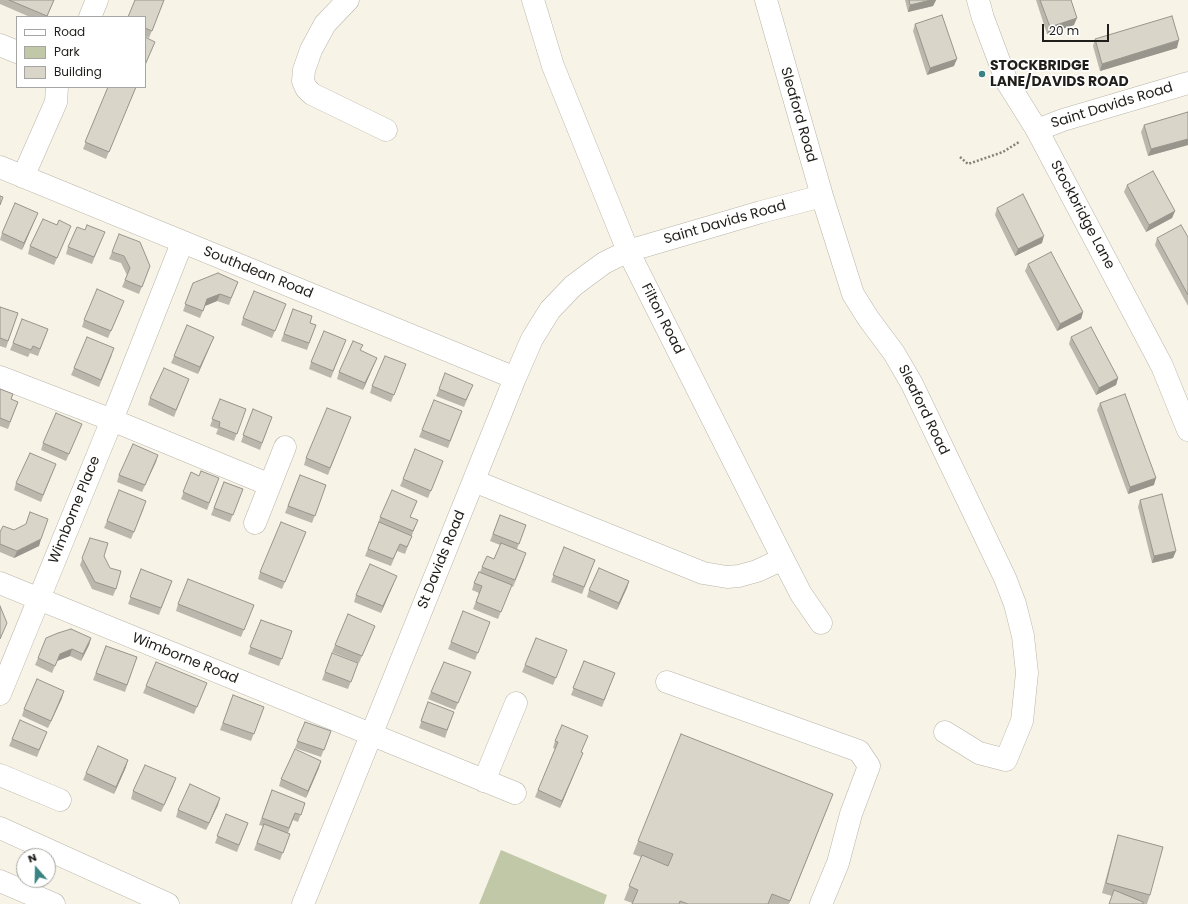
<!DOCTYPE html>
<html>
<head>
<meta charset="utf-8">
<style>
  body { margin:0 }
  #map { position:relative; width:1188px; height:904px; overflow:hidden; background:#f7f3e6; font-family:Poppins,sans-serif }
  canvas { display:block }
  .legend { position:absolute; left:16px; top:16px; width:130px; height:72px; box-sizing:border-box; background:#fff; border:1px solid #a6a5a3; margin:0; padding:5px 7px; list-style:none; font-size:12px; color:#201e1a }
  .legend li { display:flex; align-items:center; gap:8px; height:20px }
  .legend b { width:20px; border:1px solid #a6a5a3 }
  .north { position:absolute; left:16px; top:848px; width:40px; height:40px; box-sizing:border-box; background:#fff; border:1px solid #a6a5a3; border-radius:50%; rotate:340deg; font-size:11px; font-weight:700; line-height:16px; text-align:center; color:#201e1a }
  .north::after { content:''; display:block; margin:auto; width:14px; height:18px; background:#3a8383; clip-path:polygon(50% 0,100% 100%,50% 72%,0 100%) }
  .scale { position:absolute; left:1042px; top:24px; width:67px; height:18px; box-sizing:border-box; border:2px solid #201e1a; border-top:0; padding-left:5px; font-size:12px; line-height:14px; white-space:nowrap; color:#201e1a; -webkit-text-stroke:3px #fff; paint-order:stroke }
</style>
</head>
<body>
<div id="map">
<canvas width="1188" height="904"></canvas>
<ul class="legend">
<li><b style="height:5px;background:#fff"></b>Road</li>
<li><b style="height:11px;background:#c1c8a7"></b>Park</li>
<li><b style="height:11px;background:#d9d5c9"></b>Building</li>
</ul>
<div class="north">N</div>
<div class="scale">20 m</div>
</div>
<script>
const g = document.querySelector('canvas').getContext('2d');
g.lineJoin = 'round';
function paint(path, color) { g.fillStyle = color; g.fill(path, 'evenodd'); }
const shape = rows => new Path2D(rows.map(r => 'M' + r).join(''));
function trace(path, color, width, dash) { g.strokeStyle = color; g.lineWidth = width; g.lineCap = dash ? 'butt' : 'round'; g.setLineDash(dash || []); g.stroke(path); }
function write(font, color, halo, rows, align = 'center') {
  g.font = font + ' Poppins,sans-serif'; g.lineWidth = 3; g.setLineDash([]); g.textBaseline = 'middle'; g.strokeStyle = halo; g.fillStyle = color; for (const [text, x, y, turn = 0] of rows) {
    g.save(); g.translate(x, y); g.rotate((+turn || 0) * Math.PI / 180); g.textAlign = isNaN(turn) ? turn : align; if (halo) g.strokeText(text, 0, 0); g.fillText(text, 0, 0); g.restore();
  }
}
const green = shape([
  [501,850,607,895,604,904,479,904]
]);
const path = shape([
  [960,157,968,164,1003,152,1019,142]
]);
const minor = shape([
  [348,0,325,24,311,50,304,70,303,81,306,88,312,94,386,130],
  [533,0,553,66,628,251,783,559,801,594,821,623],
  [766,0,822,196,853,294,868,318,894,353,912,384,1005,578,1015,604,1023,636,1027,673,1022,721,1006,760,979,753,945,732],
  [90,17,97,0],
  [0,45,17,52],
  [1037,130,1063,120,1188,83],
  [0,167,515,378],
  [23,177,56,102,57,87],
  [0,377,112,420,182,243],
  [474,481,703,573,727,577,739,576,757,571,783,559],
  [255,523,285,447],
  [0,583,515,793],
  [667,682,859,751,869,766,851,814,838,863,821,904],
  [0,694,112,420,270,485],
  [0,775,60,800],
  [484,781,516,703],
  [0,828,168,904],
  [0,881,54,904],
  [303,904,515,378,532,339,550,310,573,286,589,274,604,263,628,251,761,212,822,196]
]);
const major = shape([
  [978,0,983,18,1007,82,1037,130,1162,366,1188,430]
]);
const wall = shape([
  [0,0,54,0,47,17,30,17,0,4],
  [164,0,149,38,145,36,145,17],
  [905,0,936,0,933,6,908,12],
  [1036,0,1071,0,1074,25,1047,34],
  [915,24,954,66,927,75,913,31],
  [1095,39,1177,48,1100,71,1093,46],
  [108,87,136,87,106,159,83,149],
  [1188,112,1188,145,1148,156,1141,132,1144,125],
  [1127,185,1175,211,1172,218,1146,232,1124,192],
  [997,208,1042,243,1015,256,995,215],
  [35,220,22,250,0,240,2,233],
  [57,225,68,233,54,265,28,254,30,246],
  [1188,237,1188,306,1155,245,1157,238],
  [102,239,92,264,66,254,68,247],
  [112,252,150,266,139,294,122,287,127,275,121,263,109,259],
  [1028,264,1083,312,1081,319,1057,331,1025,271],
  [238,282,229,305,217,301,205,306,200,318,183,311,193,283],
  [286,304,272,338,241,325,243,318],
  [0,307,18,313,6,348,0,346],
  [121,308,108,338,82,327,84,320],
  [293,309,310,323,316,325,307,350,281,341],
  [48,329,38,356,30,353,28,357,10,350,13,343],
  [214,337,198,374,171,363,174,356],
  [1071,337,1118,378,1116,385,1096,395,1069,344],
  [343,347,331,378,309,369,311,362],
  [361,351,377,358,363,390,337,379,339,372],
  [112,355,99,387,71,375,74,368],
  [406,364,391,402,370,393,372,386],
  [189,379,174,417,148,405,150,398],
  [0,389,13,394,11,399,18,402,8,429,0,426],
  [439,389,470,392,464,407,436,396],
  [220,399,246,409,234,441,216,434,218,429,210,426],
  [1100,403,1154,485,1128,494,1097,410],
  [253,409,272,417,260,450,241,442],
  [462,411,448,448,419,437,422,430],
  [351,417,328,475,304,465,306,458],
  [79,431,66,461,41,450,43,443],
  [158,455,142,492,117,482,119,475],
  [443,461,428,498,400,486,403,479],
  [56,464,41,502,14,490,16,483],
  [191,472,199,476,219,478,207,510,181,499],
  [300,475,326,485,312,523,285,513],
  [224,482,243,489,230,522,211,515],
  [1140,500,1176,551,1173,558,1152,563,1138,507],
  [417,501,410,517,415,527,405,554,397,551,391,566,365,556,378,524,380,517],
  [144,508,131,539,104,528,107,521],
  [500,515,526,525,517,549,524,560,513,587,511,586,498,619,473,609,479,593,472,590,474,583,480,572,482,567,494,559,500,545,490,541],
  [0,532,41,539,39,546,14,558,0,552],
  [306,532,282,589,258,579,260,572],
  [90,538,104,556,116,589,113,596,92,589,80,565],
  [564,547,595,560,582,594,551,582],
  [141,569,172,581,159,615,128,604],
  [629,581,617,610,587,597,589,590],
  [394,583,381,613,354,602,356,595],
  [178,604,254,605,241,637,176,611],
  [261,620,292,631,279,666,248,654],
  [490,622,475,660,448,649,451,642],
  [372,633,359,663,332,652,335,645],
  [91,638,89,645,81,661,70,656,57,661,52,673,35,665,38,658],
  [106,646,137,657,125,692,93,680],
  [567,650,553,685,522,672,525,665],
  [332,653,358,663,348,689,322,680],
  [584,661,615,673,602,707,571,695],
  [471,672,455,710,428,699,431,692],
  [146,686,204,690,194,714,143,693],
  [233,695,264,707,251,741,220,730],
  [62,698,48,728,22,716,24,709],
  [428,702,454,712,445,738,419,728],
  [305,722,331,731,321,757,295,748],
  [47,732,37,757,9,746,12,739],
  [555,741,585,743,581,752,583,753,580,760,560,808,535,797,555,749,553,748],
  [321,761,306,798,279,786,281,779],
  [126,767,114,794,83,780,86,773],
  [173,786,161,812,131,799,133,791],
  [272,790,305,803,298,822,293,820,288,833,290,834,280,860,254,850,263,826,259,825],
  [218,805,206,830,176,817,178,810],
  [828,807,789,904,632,904,632,903,624,900,641,857,633,854,638,841],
  [226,814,248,823,237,852,215,843],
  [1118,835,1150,895,1147,904,1109,904,1112,896,1102,893,1115,845]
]);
const shadedWall = shape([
  [931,0,936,0,933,6,908,12,910,5],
  [1077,18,1074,25,1047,34,1050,27],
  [1179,40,1177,48,1100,71,1102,64],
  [957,59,954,66,927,75,930,68],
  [1188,139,1188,145,1148,156,1151,149],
  [1175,211,1172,218,1146,232,1149,225],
  [38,213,35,220,22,250,24,243],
  [1044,236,1042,243,1015,256,1018,249],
  [220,294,217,301,205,306,207,299],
  [1083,312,1081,319,1057,331,1060,324],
  [214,337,211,344,198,374,200,367],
  [377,358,374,365,363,390,365,383],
  [1118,378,1116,385,1096,395,1099,388],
  [158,455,156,462,142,492,145,485],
  [1156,478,1154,485,1128,494,1130,487],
  [41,539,39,546,14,558,17,551],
  [1176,551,1173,558,1152,563,1154,556],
  [397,576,394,583,381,613,383,606],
  [629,581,627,588,617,610,619,603],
  [91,638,89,645,81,661,83,654],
  [72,649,70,656,57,661,52,673,60,654],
  [64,691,62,698,48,728,51,721],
  [583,753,580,760,560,808,562,801],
  [128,760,126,767,114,794,116,787],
  [321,761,319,768,306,798,308,791],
  [176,778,173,786,161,812,164,805],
  [833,794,828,807,789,904,790,901],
  [220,798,218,805,206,830,209,823]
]);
const building = shape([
  [9,0,54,0,47,16,9,0],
  [135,0,164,0,152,31,145,28,145,17,128,17,135,0],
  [909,0,931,0,910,5,909,0],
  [1040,0,1071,0,1077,18,1050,27,1040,0],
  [942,15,957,59,930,68,915,24,942,15],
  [1172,16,1179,40,1102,64,1095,39,1172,16],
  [145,37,155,42,145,65,145,37],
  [108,87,136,87,109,152,85,142,108,87],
  [1188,112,1188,139,1151,149,1144,125,1188,112],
  [1153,171,1175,211,1149,225,1127,185,1153,171],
  [1023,194,1044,236,1018,249,997,208,1023,194],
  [0,196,3,197,0,205,0,196],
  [15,203,38,213,24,243,2,233,15,203],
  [43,219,57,225,59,220,71,226,57,258,30,246,43,219],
  [87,225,105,232,94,257,68,247,77,227,85,230,87,225],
  [1181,225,1188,237,1188,295,1157,238,1181,225],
  [119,234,140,242,150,266,142,287,125,280,130,268,124,256,112,252,119,234],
  [1051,252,1083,312,1060,324,1028,264,1051,252],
  [218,273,238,282,231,298,220,294,207,299,203,311,185,304,193,283,218,273],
  [97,289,124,301,111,331,84,320,97,289],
  [254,291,286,304,275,331,243,318,254,291],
  [0,307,18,313,8,341,0,338,0,307],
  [293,309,312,316,310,323,316,325,309,343,284,334,293,309],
  [22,319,48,329,40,349,33,346,31,350,13,343,22,319],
  [187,325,214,337,200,367,174,356,187,325],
  [1091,327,1118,378,1099,388,1071,337,1091,327],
  [324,331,346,340,333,371,311,362,324,331],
  [87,337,114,348,101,380,74,368,87,337],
  [353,341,363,345,360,350,377,358,365,383,339,372,353,341],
  [385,356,406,364,394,395,372,386,385,356],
  [164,368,189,379,176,410,150,398,164,368],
  [445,373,473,385,466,400,439,389,445,373],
  [0,389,13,394,11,399,18,402,10,422,0,418,0,389],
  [1125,394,1156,478,1130,487,1100,403,1125,394],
  [220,399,246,409,237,434,219,427,220,422,212,419,220,399],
  [434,400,462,411,450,441,422,430,434,400],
  [327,408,351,417,330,468,306,458,327,408],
  [253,409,272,417,262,443,243,435,253,409],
  [56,413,82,424,69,454,43,443,56,413],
  [133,444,158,455,145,485,119,475,133,444],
  [415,449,443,461,431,491,403,479,415,449],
  [30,453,56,464,43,495,16,483,30,453],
  [201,471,219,478,209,503,183,492,191,472,199,476,201,471],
  [300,475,326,485,315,516,288,506,300,475],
  [224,482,243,489,233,515,214,508,224,482],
  [119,490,146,501,134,532,107,521,119,490],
  [392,490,417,501,410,517,418,520,413,531,380,517,392,490],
  [1162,494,1176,551,1154,556,1140,500,1162,494],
  [30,512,48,519,41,539,17,551,0,544,0,532,3,526,14,530,26,524,30,512],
  [500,515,526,525,519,544,493,534,500,515],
  [281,522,306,532,285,582,260,572,281,522],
  [379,522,412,536,407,547,400,544,393,559,368,549,379,522],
  [90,538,108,543,104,556,110,568,121,571,116,589,95,582,82,558,90,538],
  [501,543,526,553,515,580,482,567,487,556,494,559,501,543],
  [564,547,595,560,584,587,553,575,564,547],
  [370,564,397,576,383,606,356,595,370,564],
  [599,568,629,581,619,603,589,590,599,568],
  [141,569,172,581,161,608,130,597,141,569],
  [479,572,512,585,501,612,476,602,482,586,474,583,479,572],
  [188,579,254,605,244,630,178,604,188,579],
  [0,606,7,623,0,639,0,606],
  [463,611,490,622,478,653,451,642,463,611],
  [348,614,375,626,362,656,335,645,348,614],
  [261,620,292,631,282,659,250,647,261,620],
  [71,629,91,638,83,654,72,649,60,654,55,666,38,658,46,638,58,633,71,629],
  [536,638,567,650,556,678,525,665,536,638],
  [106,646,137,657,127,685,96,673,106,646],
  [332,653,358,663,351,682,325,672,332,653],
  [584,661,615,673,604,700,573,688,584,661],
  [156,662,207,683,197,707,146,686,156,662],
  [444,662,471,672,458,703,431,692,444,662],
  [37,679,64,691,51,721,24,709,37,679],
  [233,695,264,707,254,734,223,723,233,695],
  [428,702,454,712,447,730,421,721,428,702],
  [20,720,47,732,39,750,12,739,20,720],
  [305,722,331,731,324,750,297,741,305,722],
  [562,725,588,736,581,752,583,753,562,801,538,790,558,742,555,741,562,725],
  [681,734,833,794,790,901,772,894,768,904,688,904,680,901,679,904,632,904,638,890,629,886,642,855,668,866,673,854,638,841,681,734],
  [98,746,128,760,116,787,86,773,98,746],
  [295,749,321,761,308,791,281,779,295,749],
  [145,765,176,778,164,805,133,791,145,765],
  [190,784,220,798,209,823,178,810,190,784],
  [272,790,305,803,301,815,295,813,289,828,262,818,272,790],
  [226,814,248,823,239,845,217,836,226,814],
  [264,824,290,834,283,853,257,843,264,824],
  [1118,835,1163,847,1150,895,1106,883,1118,835],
  [1114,890,1143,902,1143,904,1109,904,1114,890]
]);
const markers = [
  [982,74,4,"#3a8383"]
];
const poiNames = [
  ["STOCKBRIDGE",990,66],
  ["LANE/DAVIDS ROAD",990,82]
];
const streetNames = [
  ["Saint Davids Road",1112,106,-17],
  ["Sleaford Road",798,115,74],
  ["Stockbridge Lane",1082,215,62],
  ["Saint Davids Road",725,223,-16],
  ["Southdean Road",258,273,22],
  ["Filton Road",662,319,63],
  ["Sleaford Road",923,410,64],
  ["Wimborne Place",75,510,-68],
  ["St Davids Road",442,560,-68],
  ["Wimborne Road",185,659,22]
];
paint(green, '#c1c8a7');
trace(minor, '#b9b5a9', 23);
trace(major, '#b9b5a9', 23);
trace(path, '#848179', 2.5, [2, 2]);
trace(minor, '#fff', 22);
trace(major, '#fff', 22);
paint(wall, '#bbb7ad');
paint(shadedWall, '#98958d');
paint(building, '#d9d5c9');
trace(building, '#98958d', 1);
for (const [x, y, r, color] of markers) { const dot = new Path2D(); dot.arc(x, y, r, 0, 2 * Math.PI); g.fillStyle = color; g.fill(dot); trace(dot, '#fff', 1.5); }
write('bold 14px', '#201e1a', '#fff', poiNames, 'left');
write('14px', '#201e1a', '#fff', streetNames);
</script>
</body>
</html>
